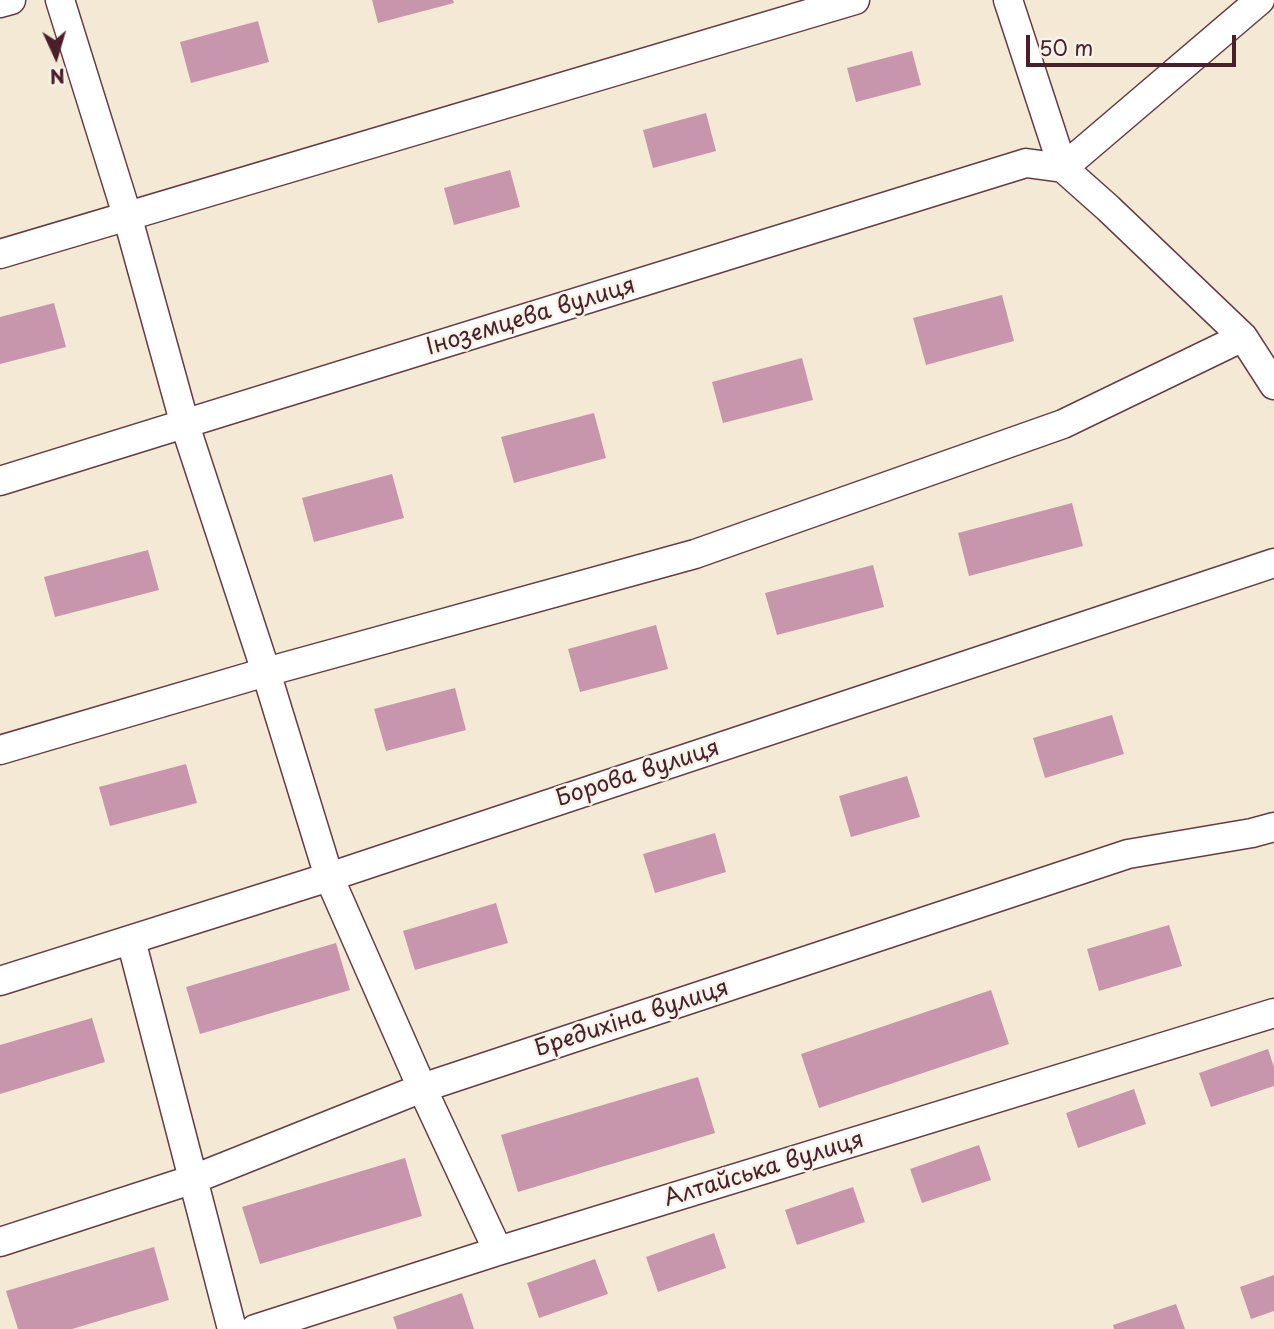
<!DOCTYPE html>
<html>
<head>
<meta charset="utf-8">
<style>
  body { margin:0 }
  #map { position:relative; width:1274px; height:1329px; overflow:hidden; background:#f4e9d4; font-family:"Playpen Sans",sans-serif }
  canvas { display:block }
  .north { position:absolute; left:21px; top:21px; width:70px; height:70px; -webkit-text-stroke:5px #f7f3e8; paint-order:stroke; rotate:176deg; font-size:19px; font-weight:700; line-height:28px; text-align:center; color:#4a1f2b }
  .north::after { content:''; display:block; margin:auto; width:24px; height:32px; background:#4a1f2b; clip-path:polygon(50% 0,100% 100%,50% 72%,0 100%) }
  .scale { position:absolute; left:1026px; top:35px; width:210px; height:32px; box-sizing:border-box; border:4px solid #4a1f2b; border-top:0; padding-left:9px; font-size:21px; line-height:24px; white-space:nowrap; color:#4a1f2b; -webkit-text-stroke:5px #f7f3e8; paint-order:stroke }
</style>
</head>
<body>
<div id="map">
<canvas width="1274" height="1329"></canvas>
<div class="north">N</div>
<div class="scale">50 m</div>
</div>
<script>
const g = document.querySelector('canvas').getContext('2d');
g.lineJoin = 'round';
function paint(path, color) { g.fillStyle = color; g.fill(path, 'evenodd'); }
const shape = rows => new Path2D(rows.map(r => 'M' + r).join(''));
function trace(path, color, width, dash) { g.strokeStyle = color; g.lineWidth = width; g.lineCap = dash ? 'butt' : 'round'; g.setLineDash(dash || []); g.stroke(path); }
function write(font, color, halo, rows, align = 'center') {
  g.font = font + ' "Playpen Sans",sans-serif'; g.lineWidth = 5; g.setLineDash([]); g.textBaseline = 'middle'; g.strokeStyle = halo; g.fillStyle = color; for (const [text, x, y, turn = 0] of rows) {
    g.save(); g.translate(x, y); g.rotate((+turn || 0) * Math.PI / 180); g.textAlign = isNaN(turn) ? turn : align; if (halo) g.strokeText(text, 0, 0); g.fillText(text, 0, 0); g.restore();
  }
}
const building = shape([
  [372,0,453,0,454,3,378,23],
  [258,21,269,62,191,83,180,42],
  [912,51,921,85,856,102,847,68],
  [706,113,716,151,653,168,643,130],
  [510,170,520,207,454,225,444,188],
  [1002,295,1014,341,926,365,913,318],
  [54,303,66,347,0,364,0,317],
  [802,358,813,400,723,423,712,382],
  [594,413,606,458,514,483,501,437],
  [392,474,404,518,314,542,302,498],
  [1072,503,1083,546,969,576,958,533],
  [148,550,159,590,55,617,44,577],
  [873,565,884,607,777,635,765,593],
  [656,625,668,669,580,692,568,649],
  [455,688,466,730,386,751,374,709],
  [1112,715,1124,754,1045,778,1033,738],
  [186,764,197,803,110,826,99,787],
  [907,776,920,817,851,837,839,796],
  [715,833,726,872,655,893,643,854],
  [496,903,508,943,415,970,403,931],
  [1169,925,1182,966,1099,991,1087,949],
  [336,943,350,990,200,1034,186,987],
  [991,990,1009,1044,819,1108,801,1054],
  [92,1018,105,1062,0,1094,0,1045],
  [1268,1049,1274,1067,1274,1086,1211,1107,1199,1073],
  [698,1077,715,1133,518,1192,501,1135],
  [1134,1089,1146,1124,1078,1148,1066,1113],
  [979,1145,991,1180,922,1203,910,1169],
  [405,1158,422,1216,260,1264,242,1207],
  [853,1187,865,1222,797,1245,785,1210],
  [714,1233,726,1268,658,1292,646,1257],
  [154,1247,169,1300,72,1329,18,1329,6,1291],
  [595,1259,608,1294,539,1318,527,1283],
  [1274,1275,1274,1311,1251,1319,1240,1287],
  [462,1293,474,1329,397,1329,393,1317],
  [1176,1304,1185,1329,1114,1329,1113,1325]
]);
const street = shape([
  [60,0,127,215,185,425,266,672,329,877,422,1088,498,1251],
  [1008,0,1063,168],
  [0,3,11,0],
  [1063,168,1108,208,1243,337,1274,385],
  [1063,168,1260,0],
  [0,254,855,0],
  [0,481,1026,163,1063,168],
  [0,750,266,672,695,554,1063,424,1243,337],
  [131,940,232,1329],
  [0,981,329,877,1274,563],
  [0,1242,194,1179,422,1088,1128,854,1252,833,1274,827],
  [255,1329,498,1251,1274,1013]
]);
const streetNames = [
  ["Іноземцева вулиця",531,317,-17],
  ["Борова вулиця",638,774,-18],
  ["Бредихіна вулиця",632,1019,-18],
  ["Алтайська вулиця",764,1170,-17]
];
paint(building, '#c796ac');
trace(street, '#643d44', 31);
trace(street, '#fff', 28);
write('23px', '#4a1f2b', '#f7f3e8', streetNames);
</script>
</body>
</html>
